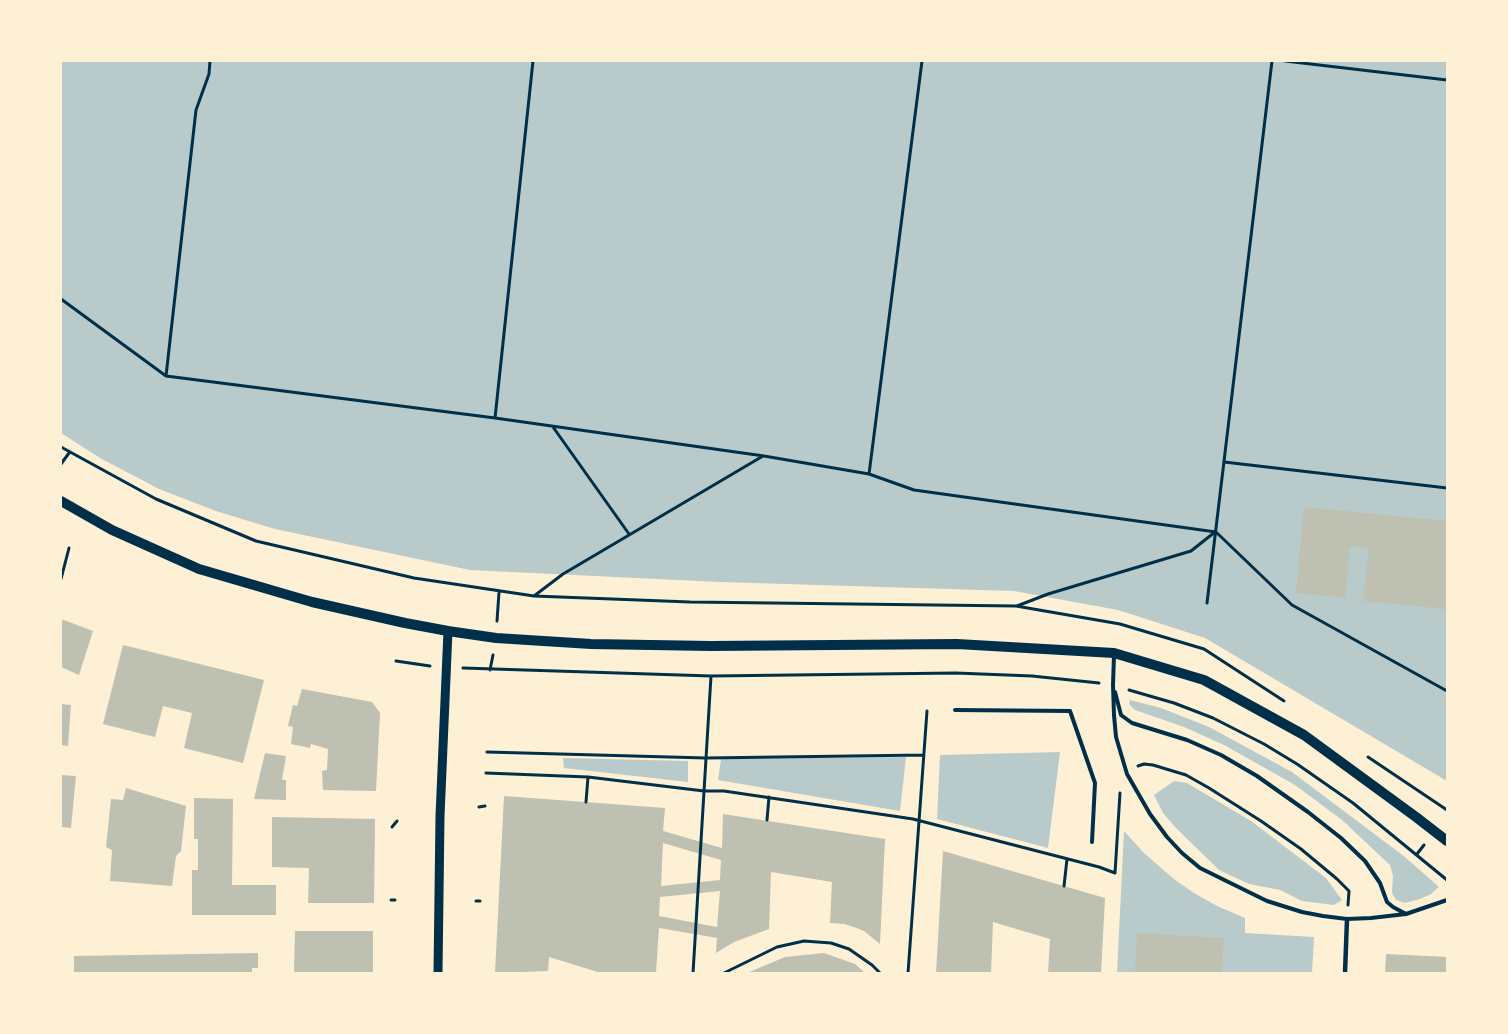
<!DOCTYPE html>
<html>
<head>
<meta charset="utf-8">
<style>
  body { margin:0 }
  #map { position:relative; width:1508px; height:1034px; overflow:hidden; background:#fdf0d5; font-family:Quicksand,sans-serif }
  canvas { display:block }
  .frame { position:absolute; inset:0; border:62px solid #fdf0d5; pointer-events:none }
</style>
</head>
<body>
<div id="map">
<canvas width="1508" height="1034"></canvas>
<div class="frame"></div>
</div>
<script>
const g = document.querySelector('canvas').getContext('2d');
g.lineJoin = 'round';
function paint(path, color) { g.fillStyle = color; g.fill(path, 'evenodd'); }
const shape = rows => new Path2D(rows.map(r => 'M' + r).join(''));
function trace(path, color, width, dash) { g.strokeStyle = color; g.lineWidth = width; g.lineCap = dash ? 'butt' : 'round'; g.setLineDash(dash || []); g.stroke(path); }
const green = shape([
  [61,61,1447,61,1447,781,1205,638,1118,610,1014,591,720,582,470,570,275,529,216,511,159,489,100,458,61,433],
  [1130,700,1161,708,1209,727,1292,772,1405,857,1439,887,1431,894,1420,899,1405,903,1396,900,1392,893,1393,876,1390,865,1342,820,1295,785,1224,745,1184,727,1135,710,1129,704],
  [1060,752,1048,848,937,819,940,755],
  [906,757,900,811,718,780,721,759],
  [563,758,688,761,688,782,564,768],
  [1174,781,1187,783,1251,821,1326,878,1342,900,1334,905,1302,901,1280,890,1249,884,1219,870,1176,828,1163,813,1154,795],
  [1124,831,1144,853,1175,880,1194,893,1217,906,1245,918,1245,933,1314,937,1312,973,1117,973]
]);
const building = shape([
  [1304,507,1447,521,1446,609,1363,601,1369,548,1350,546,1345,598,1296,593],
  [61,619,93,631,79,675,61,667],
  [123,645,264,680,243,763,184,748,192,713,163,706,155,737,103,724],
  [302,689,372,702,380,713,376,791,323,790,322,771,327,770,328,749,311,744,310,748,291,744,293,727,288,726,293,705,297,706],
  [61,704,71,705,68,746,61,745],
  [265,753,286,756,282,780,286,780,286,800,254,799],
  [61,775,76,776,71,828,61,827],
  [126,788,186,806,181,851,176,856,172,886,110,881,112,850,106,847,111,799,123,800],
  [504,796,665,808,663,831,722,848,723,814,885,839,880,944,864,931,854,927,844,924,830,923,832,882,771,872,769,929,734,942,716,953,717,938,659,928,656,973,601,973,549,957,548,971,495,973],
  [663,843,721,860,720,880,661,886],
  [720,891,717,927,659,916,660,897],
  [194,798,233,799,232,885,276,885,276,915,192,915,192,870,198,870,198,839,194,839],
  [272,817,375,819,374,903,308,903,309,868,272,867],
  [943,851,1105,898,1101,973,1048,973,1050,939,993,922,991,973,936,973],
  [295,931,373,931,373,973,294,972],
  [1137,933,1224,938,1222,973,1135,973],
  [258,953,258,968,252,968,252,973,74,973,74,956],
  [824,953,855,964,865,973,747,973,785,957],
  [1386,954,1447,957,1447,973,1385,973]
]);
const path = shape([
  [1285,61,1447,80],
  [61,299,166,376,495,418,764,456,869,474,914,490,1216,532,1292,605,1447,691],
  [166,376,196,110,209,74,210,61],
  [495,418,533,61],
  [553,427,629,534],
  [61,447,156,499,256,541,414,578,534,596,690,602,1016,606,1120,624,1204,649,1284,701],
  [1224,462,1447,488],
  [61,464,69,453],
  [869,474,922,61],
  [61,579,69,548],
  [534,596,563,574,763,456],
  [1207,603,1272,61],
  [1017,606,1048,594,1191,551,1215,532],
  [497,621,499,592],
  [396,661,430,666],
  [463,668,711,676,956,673,1032,676,1099,683],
  [490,670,493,655],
  [1129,690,1174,703,1213,718,1264,744,1297,764,1353,803,1447,880],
  [487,752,706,758,924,755],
  [1368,757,1447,810],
  [1138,766,1144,764,1153,765,1186,775,1209,788,1261,821,1301,849,1337,879,1349,891,1348,905],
  [486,773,588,777,704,791,724,791,913,819,1099,867,1115,873,1120,793],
  [586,802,588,777],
  [479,807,485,806],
  [767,820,769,797],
  [392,827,397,821],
  [1417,854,1424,845],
  [1064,886,1067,859],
  [391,900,395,900],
  [476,901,480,901],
  [693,973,711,676],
  [724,973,777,947,804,941,831,943,849,949,872,965,880,973],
  [908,973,927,711]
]);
const service = shape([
  [1114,655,1113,685,1114,715,1116,737,1127,774,1150,814,1167,837,1182,853,1200,868,1267,901,1302,912,1323,916,1347,919,1371,918,1406,914,1447,900],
  [1115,692,1121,715,1132,723,1187,740,1221,755,1257,776,1308,812,1341,838,1365,861,1380,883,1387,902,1393,907,1406,914],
  [955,710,1070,711,1095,783,1092,842]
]);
const pedestrian = shape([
  [1345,973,1347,919]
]);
const tertiary = shape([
  [438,973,440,816,448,631]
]);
const secondary = shape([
  [61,501,112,530,199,569,312,602,405,623,448,631,496,638,591,644,711,646,957,644,1114,653,1204,680,1304,735,1416,817,1447,841]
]);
paint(green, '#b9caca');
paint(building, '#bec0b2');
trace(path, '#003049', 3);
trace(service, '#003049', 4);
trace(pedestrian, '#003049', 4.5);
trace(tertiary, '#003049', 9);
trace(secondary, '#003049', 10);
</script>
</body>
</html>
